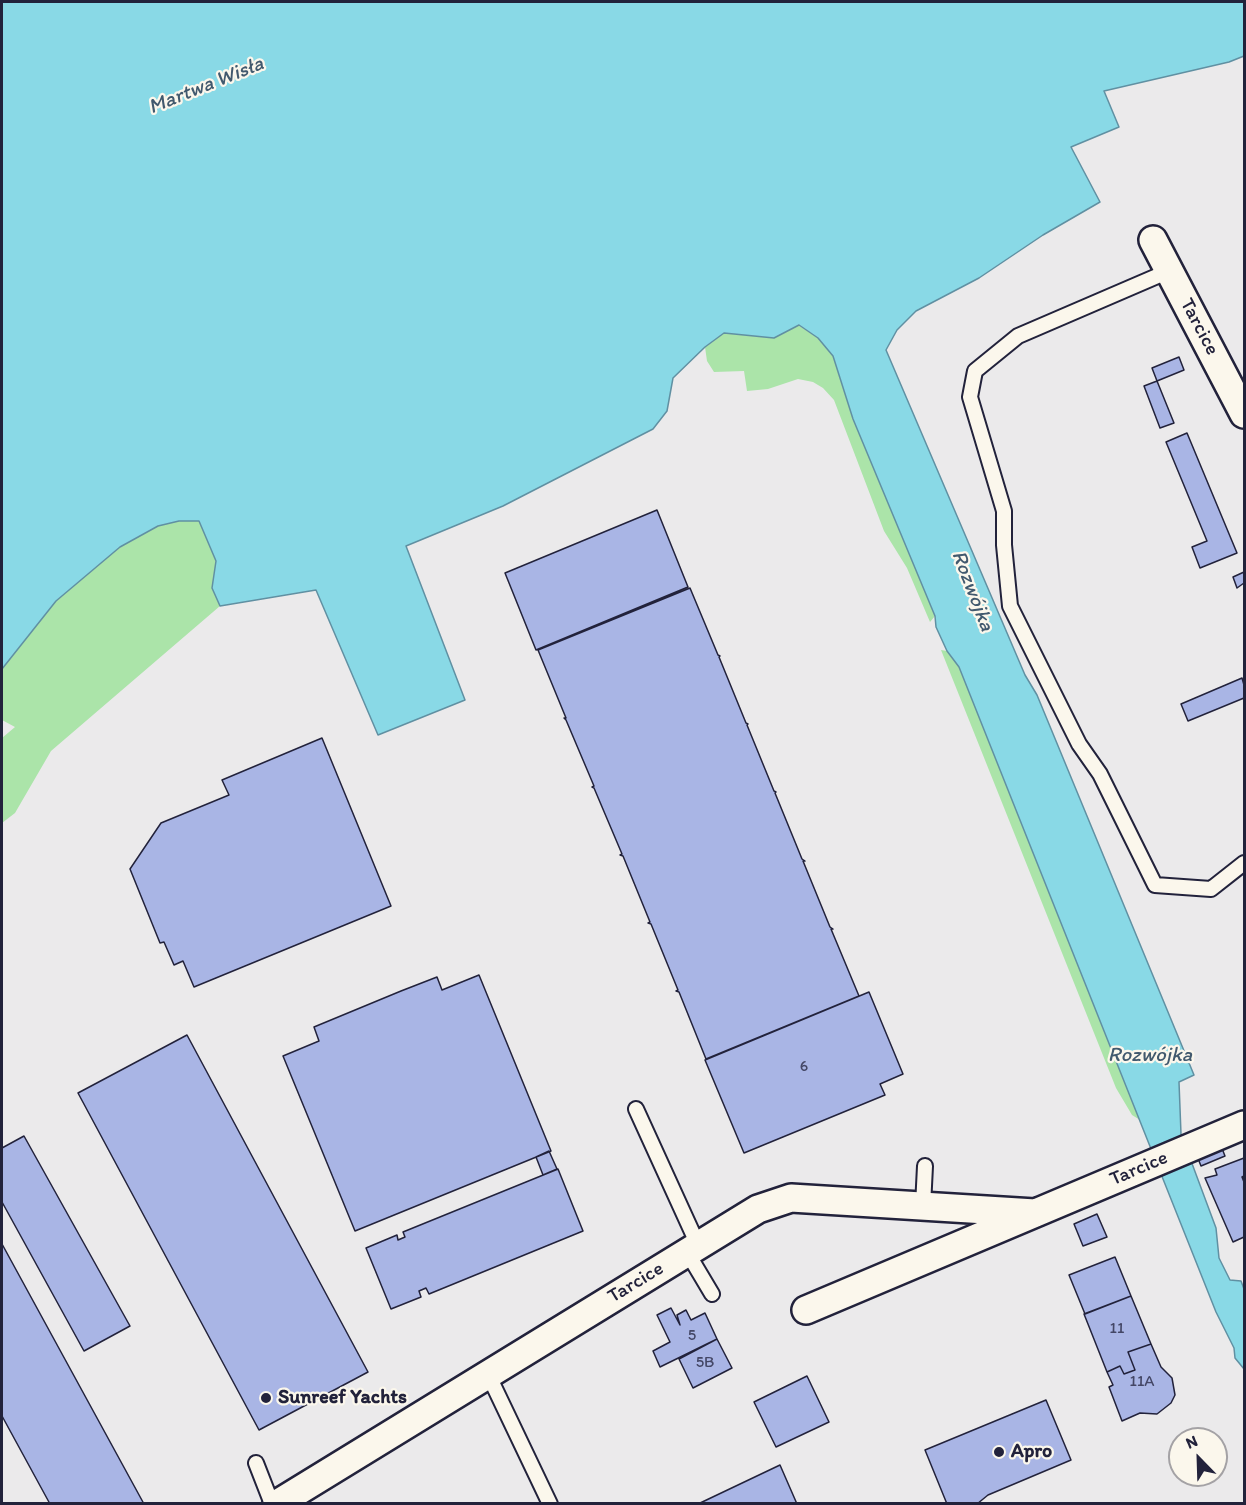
<!DOCTYPE html>
<html>
<head>
<meta charset="utf-8">
<style>
  body { margin:0 }
  #map { position:relative; width:1246px; height:1505px; overflow:hidden; background:#ebeaeb; font-family:Itim,sans-serif }
  canvas { display:block }
  .frame { position:absolute; inset:0; border:3px solid #22223b; pointer-events:none }
  .north { position:absolute; left:1168px; top:1427px; width:60px; height:60px; box-sizing:border-box; background:#fbf7ec; border:2px solid #a4a2a5; border-radius:50%; rotate:337deg; font-size:16px; font-weight:700; line-height:24px; text-align:center; color:#22223b }
  .north::after { content:''; display:block; margin:auto; width:21px; height:27px; background:#22223b; clip-path:polygon(50% 0,100% 100%,50% 72%,0 100%) }
</style>
</head>
<body>
<div id="map">
<canvas width="1246" height="1505"></canvas>
<div class="frame"></div>
<div class="north">N</div>
</div>
<script>
const g = document.querySelector('canvas').getContext('2d');
g.lineJoin = 'round';
function paint(path, color) { g.fillStyle = color; g.fill(path, 'evenodd'); }
const shape = rows => new Path2D(rows.map(r => 'M' + r).join(''));
function trace(path, color, width, dash) { g.strokeStyle = color; g.lineWidth = width; g.lineCap = dash ? 'butt' : 'round'; g.setLineDash(dash || []); g.stroke(path); }
function write(font, color, halo, rows, align = 'center') {
  g.font = font + ' Itim,sans-serif'; g.lineWidth = 4.5; g.setLineDash([]); g.textBaseline = 'middle'; g.strokeStyle = halo; g.fillStyle = color; for (const [text, x, y, turn = 0] of rows) {
    g.save(); g.translate(x, y); g.rotate((+turn || 0) * Math.PI / 180); g.textAlign = isNaN(turn) ? turn : align; if (halo) g.strokeText(text, 0, 0); g.fillText(text, 0, 0); g.restore();
  }
}
const green = shape([
  [798,325,818,338,833,356,853,419,935,616,930,622,907,568,884,531,834,400,823,388,813,382,798,379,768,389,747,391,744,371,714,372,707,361,705,347,724,333,774,338],
  [179,521,199,521,216,561,212,588,220,606,51,751,15,813,2,823,2,738,15,727,2,720,2,669,56,601,120,547,158,526],
  [941,650,947,651,959,667,1140,1120,1132,1115,1116,1088]
]);
const water = shape([
  [2,2,1244,2,1244,56,1229,62,1104,91,1119,127,1071,147,1100,202,1043,235,979,278,916,311,897,330,886,350,1025,675,1037,695,1194,1075,1179,1082,1181,1134,1216,1228,1219,1258,1230,1280,1241,1281,1244,1289,1244,1369,1235,1358,1234,1348,1216,1312,959,667,947,651,936,627,935,616,853,419,833,356,818,338,799,325,774,338,724,333,705,347,673,378,667,411,653,429,503,506,406,546,465,700,378,735,316,590,220,606,212,588,216,561,199,521,179,521,158,526,120,547,56,601,2,669,2,2]
]);
const building = shape([
  [1179,357,1184,370,1157,381,1152,368,1179,357],
  [1157,381,1174,423,1160,428,1144,386,1157,381],
  [1187,433,1237,553,1200,568,1192,547,1207,541,1166,442,1187,433],
  [657,510,688,587,536,650,505,573,657,510],
  [1244,572,1244,583,1237,588,1233,577,1244,572],
  [690,588,718,655,720,656,719,657,746,723,748,724,747,725,774,791,776,792,775,793,802,859,805,861,803,861,830,927,833,929,831,929,859,996,706,1059,679,992,676,991,678,990,651,924,648,923,650,922,623,856,620,855,622,854,594,788,592,787,594,786,566,720,564,718,566,718,538,650,690,588],
  [1242,678,1244,685,1244,698,1188,721,1181,704,1242,678],
  [322,738,391,906,194,987,183,961,174,965,164,942,160,943,130,869,161,823,229,795,222,780,322,738],
  [479,975,551,1151,355,1231,283,1056,319,1041,314,1027,401,991,437,977,442,990,479,975],
  [869,992,903,1074,880,1084,885,1095,744,1153,705,1060,869,992],
  [187,1035,368,1372,259,1430,78,1093,187,1035],
  [24,1136,130,1326,84,1351,2,1202,2,1148,24,1136],
  [1221,1146,1225,1156,1201,1166,1197,1156,1221,1146],
  [549,1151,557,1169,543,1175,536,1157,549,1151],
  [1244,1158,1244,1176,1242,1177,1244,1182,1244,1237,1233,1242,1205,1178,1217,1175,1215,1169,1244,1158],
  [558,1169,583,1231,429,1294,426,1288,419,1291,421,1297,391,1309,366,1248,397,1235,398,1240,405,1237,403,1232,558,1169],
  [1097,1214,1107,1237,1083,1246,1074,1224,1097,1214],
  [2,1244,144,1504,50,1504,2,1416,2,1244],
  [1115,1257,1131,1296,1085,1314,1069,1275,1115,1257],
  [1131,1296,1151,1344,1128,1352,1135,1370,1124,1374,1120,1366,1107,1372,1084,1314,1131,1296],
  [671,1308,680,1325,677,1315,686,1310,691,1320,705,1313,717,1339,660,1367,653,1351,670,1342,657,1315,671,1308],
  [717,1339,732,1368,693,1388,679,1359,717,1339],
  [1151,1344,1161,1367,1172,1378,1175,1395,1171,1403,1157,1414,1140,1413,1122,1421,1109,1387,1113,1385,1107,1372,1120,1366,1124,1374,1135,1370,1128,1352,1151,1344],
  [807,1376,829,1422,776,1447,754,1402,807,1376],
  [1046,1400,1071,1460,988,1495,977,1504,947,1504,925,1450,1046,1400],
  [780,1465,797,1504,698,1504,780,1465]
]);
const lane = shape([
  [1169,271,1018,336,975,371,970,397,1004,511,1004,545,1010,606,1079,744,1100,774,1155,885,1211,889,1244,863],
  [636,1109,698,1245],
  [923,1206,925,1166],
  [687,1252,712,1294],
  [488,1374,550,1504],
  [256,1463,272,1504]
]);
const street = shape([
  [1153,240,1244,414],
  [806,1310,1244,1125],
  [277,1504,758,1209,791,1198,1035,1213]
]);
const markers = [
  [266,1398,6,"#22223b"],
  [999,1452,6,"#22223b"]
];
const numberNames = [
  ["6",804,1067],
  ["11",1117,1329],
  ["5",692,1336],
  ["5B",705,1363],
  ["11A",1142,1382]
];
const streetNames = [
  ["Tarcice",1199,327,62],
  ["Tarcice",1139,1169,-23],
  ["Tarcice",636,1283,-31]
];
const poiNames = [
  ["Sunreef Yachts",278,1398],
  ["Apro",1011,1452]
];
const waterNames = [
  ["Martwa Wisła",206,86,-22],
  ["Rozwójka",972,591,69],
  ["Rozwójka",1150,1056]
];
paint(green, '#abe4a9');
paint(water, '#89d9e6');
trace(water, '#6090a2', 1.5);
paint(building, '#a9b5e5');
trace(building, '#22223b', 1.5);
trace(lane, '#22223b', 18);
trace(street, '#22223b', 32);
trace(lane, '#fbf7ec', 14);
trace(street, '#fbf7ec', 27);
for (const [x, y, r, color] of markers) { const dot = new Path2D(); dot.arc(x, y, r, 0, 2 * Math.PI); g.fillStyle = color; g.fill(dot); trace(dot, '#fbf7ec', 2); }
write('16px', '#444766', null, numberNames);
write('20px', '#22223b', '#fbf7ec', streetNames);
write('bold 20px', '#22223b', '#fbf7ec', poiNames, 'left');
write('italic 21px', '#41596e', '#fbf7ec', waterNames);
</script>
</body>
</html>
